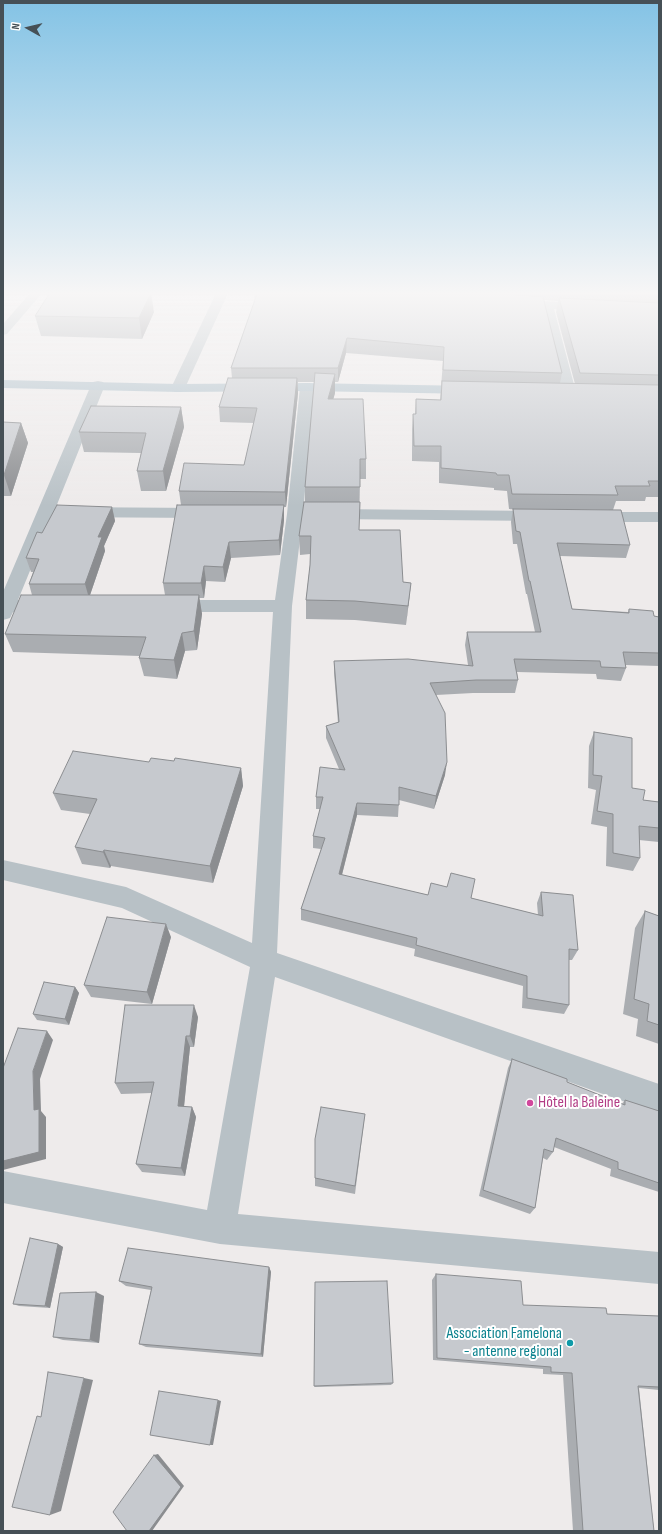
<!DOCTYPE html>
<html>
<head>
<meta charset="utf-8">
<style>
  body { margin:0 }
  #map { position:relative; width:662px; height:1534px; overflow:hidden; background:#eeebeb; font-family:"Sofia Sans Condensed",sans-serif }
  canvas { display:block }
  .frame { position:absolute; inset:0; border:4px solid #465056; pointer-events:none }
  .north { position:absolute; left:8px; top:8px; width:40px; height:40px; -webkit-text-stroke:3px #fff; paint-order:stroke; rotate:278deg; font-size:11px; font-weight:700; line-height:16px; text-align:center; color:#465056 }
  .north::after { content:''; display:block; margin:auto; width:14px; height:18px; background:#465056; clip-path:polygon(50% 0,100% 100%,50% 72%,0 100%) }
</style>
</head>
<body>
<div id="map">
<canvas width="662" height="1534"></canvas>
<div class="frame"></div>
<div class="north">N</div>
</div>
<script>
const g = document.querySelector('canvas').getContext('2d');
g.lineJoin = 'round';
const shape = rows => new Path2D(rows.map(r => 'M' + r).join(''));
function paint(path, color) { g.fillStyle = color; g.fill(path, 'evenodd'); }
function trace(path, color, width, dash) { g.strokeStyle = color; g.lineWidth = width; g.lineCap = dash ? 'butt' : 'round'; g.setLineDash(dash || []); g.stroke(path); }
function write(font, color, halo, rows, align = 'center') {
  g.font = font + ' "Sofia Sans Condensed",sans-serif'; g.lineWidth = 4; g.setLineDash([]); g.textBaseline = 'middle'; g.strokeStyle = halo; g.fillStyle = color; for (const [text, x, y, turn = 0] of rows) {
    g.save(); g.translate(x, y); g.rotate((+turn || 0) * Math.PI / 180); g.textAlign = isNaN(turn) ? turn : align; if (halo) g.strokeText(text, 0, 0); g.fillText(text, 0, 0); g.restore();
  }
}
const minor = shape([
  [32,291,44,291,7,334,3,335,3,324,32,291],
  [217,291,229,291,185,388,183,391,178,392,173,391,171,388,217,291],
  [516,300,586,303,590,304,592,307,590,310,586,311,554,309,576,392,574,395,569,396,564,395,562,392,542,309,512,307,510,304,512,301,516,300],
  [98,381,103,382,105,385,56,507,204,508,210,510,212,513,210,516,204,518,52,517,18,600,47,600,54,602,56,606,54,610,47,612,13,612,10,618,3,620,3,592,91,385,93,382,98,381],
  [307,383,312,384,314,387,303,514,292,606,277,953,659,1084,659,1114,275,977,238,1214,659,1252,659,1284,220,1244,3,1203,3,1171,207,1210,250,967,122,908,3,880,3,860,126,887,252,943,273,612,172,612,165,610,163,606,165,602,172,600,275,600,287,514,300,387,302,384,307,383],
  [330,509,542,511,548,512,550,516,548,520,542,521,330,519,324,517,322,514,324,511,330,509],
  [592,512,659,512,659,522,592,522,586,521,584,517,586,513,592,512]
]);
const major = shape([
  [3,380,178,384,307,383,472,386,477,387,479,390,477,393,472,394,307,391,178,392,3,388,3,380]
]);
const wall = shape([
  [254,291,659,291,659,497,646,497,645,501,616,501,613,510,509,509,507,491,494,490,494,488,439,483,439,462,412,461,412,429,413,414,415,414,416,399,440,400,443,361,346,353,338,382,335,382,335,393,333,399,366,459,366,479,360,479,359,530,403,582,411,583,406,625,355,620,306,619,306,600,310,565,310,554,300,555,299,536,305,502,305,487,314,382,298,382,298,393,286,507,284,507,284,520,280,555,231,558,225,582,206,581,204,598,199,598,202,614,197,650,185,651,177,679,144,676,139,658,140,656,13,652,5,634,32,595,29,584,33,572,31,572,26,558,42,533,112,507,115,521,104,546,105,551,90,595,165,595,163,583,181,505,179,491,244,465,254,423,220,422,219,407,232,378,231,368,255,300],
  [544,300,558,301,556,312,575,384,560,383,562,373],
  [154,312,142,339,41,336,35,316],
  [181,407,184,427,166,491,141,491,137,471,141,453,84,452,79,432],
  [3,422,21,423,28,443,11,496,3,496],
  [513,509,630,545,626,558,560,556,572,609,628,612,629,609,654,616,659,617,659,666,626,665,626,668,621,681,597,679,596,674,517,672,518,680,515,693,473,693,436,695,445,775,434,809,399,800,398,817,357,815,342,875,428,895,471,898,538,915,537,903,541,892,578,950,572,960,569,960,569,1005,564,1014,522,1008,523,986,414,956,415,949,301,920,301,909,321,849,313,848,313,836,320,809,316,809,316,797,339,769,326,738,326,726,338,723,334,673,334,661,468,665,465,645,467,632,535,632,527,594,526,594,517,544,513,544,511,522],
  [594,732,632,788,643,800,659,802,659,842,639,840,640,858,633,871,606,866,607,827,591,824,596,790,588,788,589,746],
  [174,761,241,768,243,786,213,883,111,866,110,868,82,864,75,847,90,814,61,810,53,793,149,762],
  [645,911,659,916,659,1044,636,1036,638,1019,623,1014,635,928],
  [171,937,152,1004,91,997,84,985],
  [75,987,79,993,69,1025,37,1020,33,1014],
  [198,1017,194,1047,190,1047,184,1107,192,1107,196,1117,185,1176,142,1172,136,1164,152,1093,121,1094,115,1083],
  [512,1059,567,1082,622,1104,625,1100,659,1111,659,1192,610,1176,611,1169,554,1147,553,1152,547,1160,543,1158,535,1208,530,1214,479,1196,508,1068],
  [365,1114,355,1194,315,1186,315,1178],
  [58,1244,63,1247,50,1308,19,1306,13,1304],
  [269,1267,271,1272,263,1357,146,1347,139,1344,151,1290,126,1286,119,1281],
  [436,1274,523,1305,607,1314,659,1316,659,1390,639,1388,654,1531,573,1531,563,1375,543,1374,543,1369,433,1360,432,1280],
  [104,1296,99,1343,63,1340,53,1337],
  [393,1383,391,1385,315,1387,314,1386]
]);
const shadedWall = shape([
  [151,293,154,312,142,339,139,318],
  [347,338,346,353,338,382,338,368],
  [335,374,335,393,328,419,328,399],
  [297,378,298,393,286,507,285,492],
  [181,407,184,427,166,491,163,471],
  [21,423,28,443,11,496,4,475],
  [284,505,284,520,280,555,279,540],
  [112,507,115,521,104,546,105,551,89,598,85,584,98,537],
  [229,542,231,558,225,582,223,567],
  [204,566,206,581,204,598,201,583],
  [411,583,409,601,406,625,408,606],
  [199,595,202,614,197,650,194,631],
  [182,633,185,651,177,679,174,660],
  [447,762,445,775,434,809,436,796],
  [241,768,243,786,213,883,210,866],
  [357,803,357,815,339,886,339,874],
  [104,850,111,866,110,868,103,852],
  [166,924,171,937,152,1004,147,992],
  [75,987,79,993,69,1025,65,1019],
  [194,1005,198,1017,194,1047,190,1036],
  [47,1031,53,1040,40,1079,41,1111,46,1117,46,1159,3,1170,3,1161,34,1110,33,1071],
  [186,1036,190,1047,183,1116,178,1106],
  [192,1107,196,1117,185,1176,181,1168],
  [58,1244,63,1247,50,1308,45,1306],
  [269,1267,271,1272,263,1357,261,1354],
  [96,1292,104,1296,99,1343,90,1340],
  [84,1378,93,1380,61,1511,50,1515],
  [218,1400,221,1401,213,1445,210,1445],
  [158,1454,184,1486,152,1531,149,1531,154,1455]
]);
const building = shape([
  [51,291,87,291,151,293,139,318,35,316,51,291],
  [258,291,467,291,543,297,562,373,443,370,444,347,347,338,338,368,231,368,258,291],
  [559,298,659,303,659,375,580,373,559,298],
  [315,373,335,374,328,399,363,399,366,459,360,459,360,487,305,487,315,373],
  [228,378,297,378,285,492,179,491,184,463,244,465,257,408,219,407,228,378],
  [442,381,659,385,659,481,648,481,650,486,615,486,618,495,512,494,509,475,497,475,496,473,441,468,441,446,414,446,413,414,416,414,416,399,441,400,442,381],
  [91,406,181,407,163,471,137,471,146,433,79,432,91,406],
  [3,422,21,423,4,475,3,475,3,422],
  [304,502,360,502,359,530,400,530,403,582,411,583,408,606,355,601,306,600,310,565,311,536,299,536,304,502],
  [57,505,112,507,98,537,102,537,85,584,29,584,39,559,26,558,37,532,42,533,57,505],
  [177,505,284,505,279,540,229,542,223,567,204,566,201,583,163,583,177,505],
  [513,509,621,510,630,545,557,543,572,609,629,613,629,609,653,611,654,616,659,617,659,653,623,652,626,668,601,667,600,661,514,659,518,680,476,680,430,683,445,713,447,762,436,796,399,787,399,805,357,803,339,874,428,895,431,883,447,887,451,873,475,879,471,898,543,916,541,892,573,895,578,950,569,949,569,1005,527,998,527,976,416,945,417,938,301,909,325,838,313,836,323,797,316,797,320,767,345,770,326,726,339,722,334,661,408,659,473,666,467,632,541,632,530,581,529,581,520,532,516,531,513,509],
  [21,595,199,595,194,631,182,633,174,660,139,658,146,637,5,634,21,595],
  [594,732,632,738,632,788,645,790,643,800,659,802,659,828,639,826,640,858,613,853,613,814,597,811,602,776,593,775,594,732],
  [73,751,149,762,151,758,174,761,175,758,241,768,210,866,104,850,103,852,75,847,97,799,53,793,73,751],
  [645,911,659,916,659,1025,647,1021,649,1004,634,999,645,911],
  [107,917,166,924,147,992,84,985,107,917],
  [44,982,75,987,65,1019,33,1014,44,982],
  [125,1005,194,1005,190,1036,186,1036,178,1106,192,1107,181,1168,136,1164,154,1082,115,1083,125,1005],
  [18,1028,47,1031,33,1071,34,1110,39,1109,39,1152,3,1161,3,1068,18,1028],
  [512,1059,567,1079,567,1082,625,1105,625,1100,659,1111,659,1183,618,1169,618,1162,556,1138,553,1152,544,1149,535,1208,483,1190,512,1059],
  [321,1107,365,1114,355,1186,315,1178,315,1139,321,1107],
  [30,1238,58,1244,45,1306,13,1304,30,1238],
  [128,1248,269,1267,261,1354,139,1344,152,1287,119,1281,128,1248],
  [436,1274,521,1281,523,1305,606,1308,607,1314,659,1316,659,1387,638,1386,654,1531,583,1531,572,1373,551,1372,551,1367,437,1358,436,1274],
  [387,1281,393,1383,314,1386,315,1282,387,1281],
  [96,1292,90,1340,53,1337,60,1293,96,1292],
  [48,1372,84,1378,50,1515,12,1507,37,1416,41,1417,48,1372],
  [159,1391,218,1400,210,1445,150,1435,159,1391],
  [154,1455,181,1487,149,1531,127,1531,113,1512,154,1455]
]);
const markers = [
  [530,1103,4,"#d1479c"],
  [570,1343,4,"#0f9aa8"]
];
const nearHotelnames = [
  ["Hôtel la Baleine",538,1103]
];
const nearCulturenames = [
  ["Association Famelona",562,1334],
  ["- antenne regional",562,1352]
];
paint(minor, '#b8c1c6');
paint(major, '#adbec8');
paint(wall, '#aaadb1');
paint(shadedWall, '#8b8d90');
paint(building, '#c6c9ce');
trace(building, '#8b8d90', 1);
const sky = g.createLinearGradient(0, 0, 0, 506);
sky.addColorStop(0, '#84c3e5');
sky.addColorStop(0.58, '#f7f6f6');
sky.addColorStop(1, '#f7f6f600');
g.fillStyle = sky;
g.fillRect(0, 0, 662, 506);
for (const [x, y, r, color] of markers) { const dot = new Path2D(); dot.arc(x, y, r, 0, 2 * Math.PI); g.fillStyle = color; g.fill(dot); trace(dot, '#fff', 1.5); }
write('16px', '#b23c85', '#fff', nearHotelnames, 'left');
write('16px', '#0d838f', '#fff', nearCulturenames, 'right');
</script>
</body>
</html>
